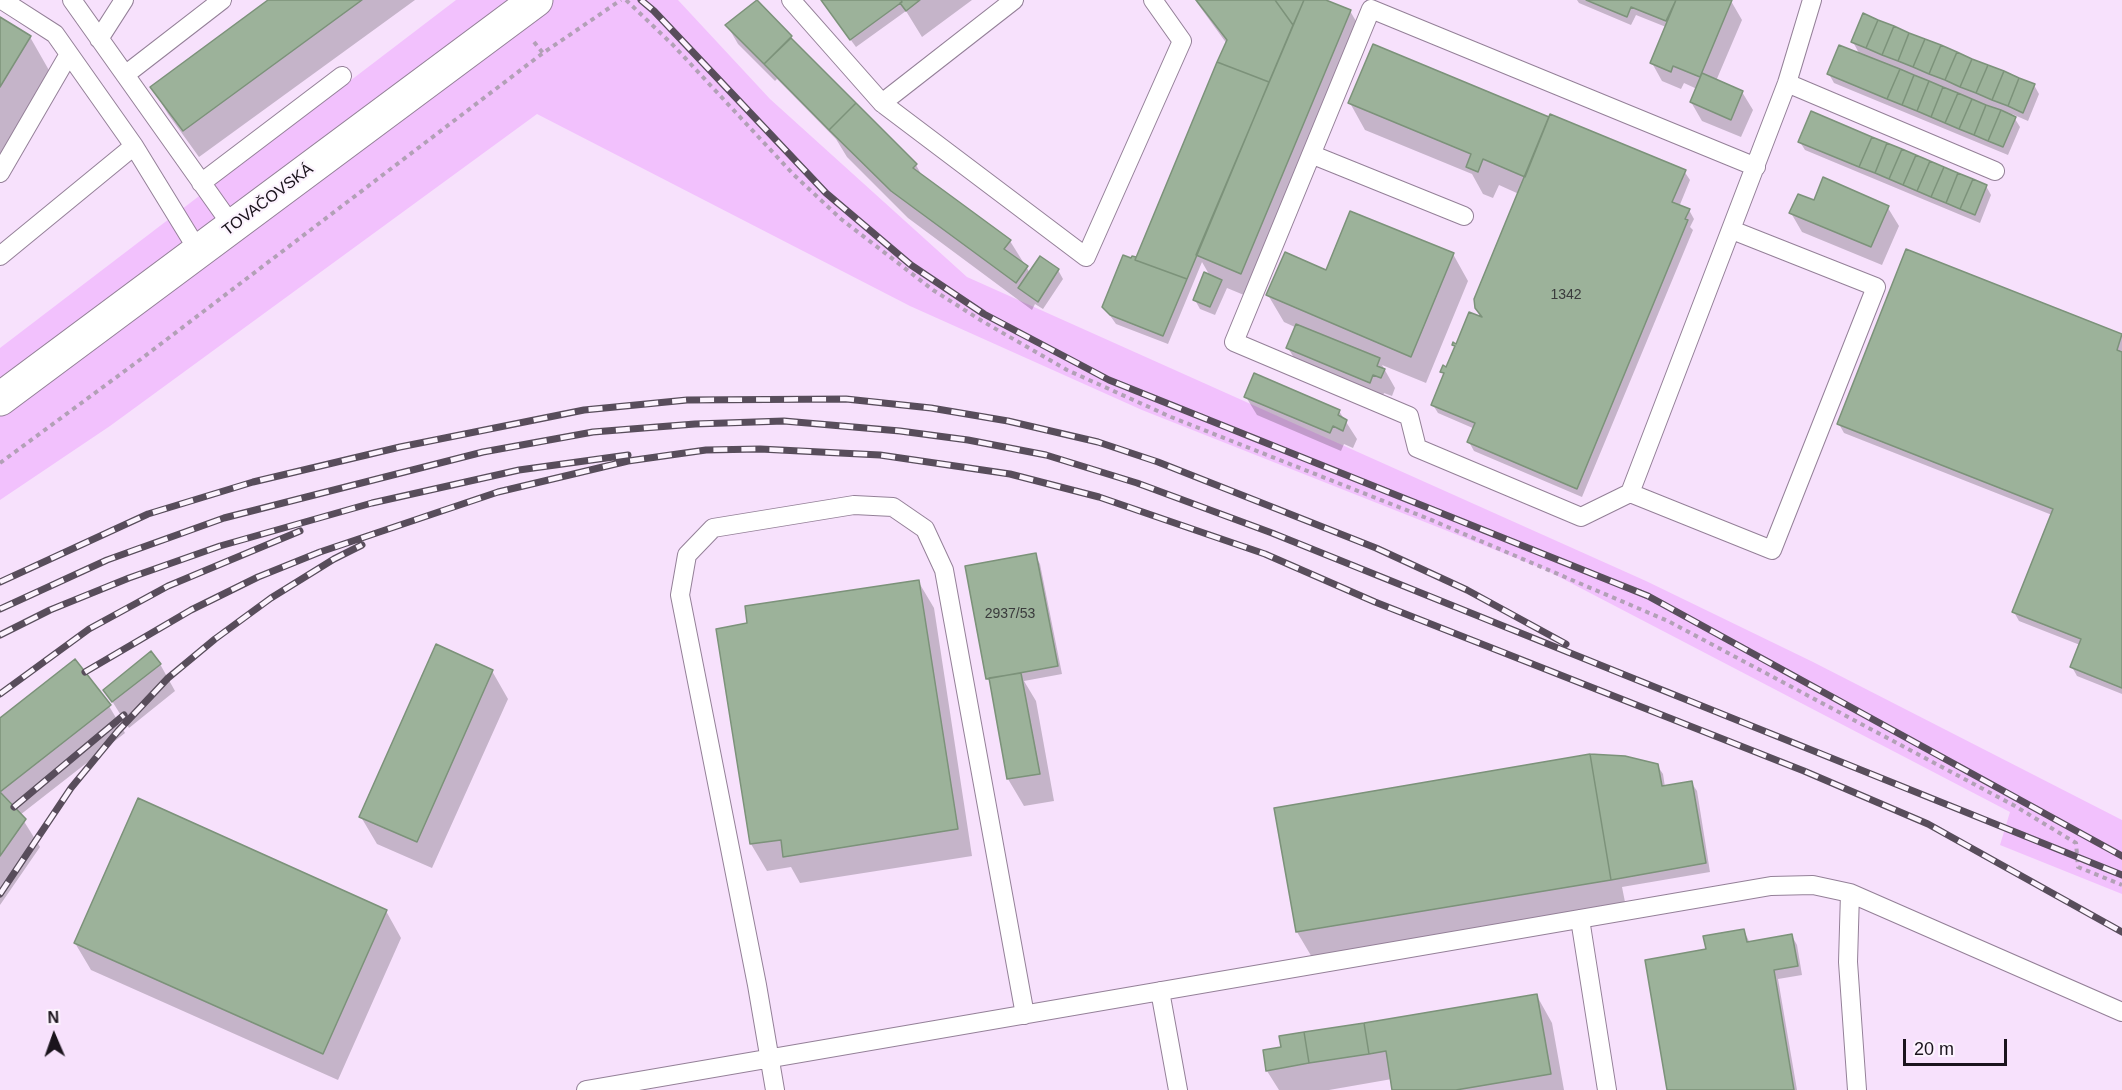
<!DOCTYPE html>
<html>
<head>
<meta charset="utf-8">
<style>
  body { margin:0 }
  #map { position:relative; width:2122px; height:1090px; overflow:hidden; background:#f7e1fc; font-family:Helvetica,sans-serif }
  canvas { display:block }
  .north { position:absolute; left:24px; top:1006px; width:60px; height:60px; -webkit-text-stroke:4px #fcf3fe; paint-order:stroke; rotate:358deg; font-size:16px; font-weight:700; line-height:24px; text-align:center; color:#1a131c }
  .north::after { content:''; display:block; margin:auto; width:21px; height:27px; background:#1a131c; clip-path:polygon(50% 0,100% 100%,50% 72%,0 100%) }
  .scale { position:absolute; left:1903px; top:1039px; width:104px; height:27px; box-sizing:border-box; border:3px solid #1a131c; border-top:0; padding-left:8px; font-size:18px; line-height:21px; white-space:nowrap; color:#1a131c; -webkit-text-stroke:4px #fcf3fe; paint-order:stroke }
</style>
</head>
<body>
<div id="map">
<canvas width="2122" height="1090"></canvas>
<div class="north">N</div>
<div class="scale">20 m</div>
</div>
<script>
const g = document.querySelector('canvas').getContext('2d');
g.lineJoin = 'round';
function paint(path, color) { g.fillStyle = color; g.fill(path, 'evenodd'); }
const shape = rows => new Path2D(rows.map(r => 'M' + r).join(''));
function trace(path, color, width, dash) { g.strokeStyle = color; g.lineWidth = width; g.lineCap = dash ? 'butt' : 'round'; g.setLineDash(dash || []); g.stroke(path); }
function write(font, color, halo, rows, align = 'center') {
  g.font = font + ' Helvetica,sans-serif'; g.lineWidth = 4.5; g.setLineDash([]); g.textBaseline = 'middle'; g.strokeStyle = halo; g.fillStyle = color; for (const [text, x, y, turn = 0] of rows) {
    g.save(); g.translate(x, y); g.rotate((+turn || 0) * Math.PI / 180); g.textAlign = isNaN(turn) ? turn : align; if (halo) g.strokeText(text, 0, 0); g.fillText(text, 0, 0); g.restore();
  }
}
const green = shape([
  [456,0,678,0,770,99,967,277,1646,581,1813,662,2122,820,2122,894,2000,845,2010,812,1546,570,1142,410,910,306,537,114,110,426,0,500,0,348]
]);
const shadow = shape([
  [271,0,415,0,199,157,168,114,152,87],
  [821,0,972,0,922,37,906,11,856,47],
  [1195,0,1323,0,1350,11,1366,38,1256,300,1227,288,1215,315,1200,309,1195,300,1210,276,1202,262,1168,344,1116,324,1104,307,1133,258,1137,259,1227,44],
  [1577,0,1731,1,1742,20,1716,81,1742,92,1753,110,1741,137,1702,121,1691,102,1697,89,1684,83,1681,89,1662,81,1652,63,1666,27,1636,15,1631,25,1579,3],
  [0,19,30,37,50,72,0,154],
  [727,25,791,37,795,44,916,165,922,176,1010,241,1030,273,1041,258,1058,270,1063,279,1043,309,1035,304,1032,310,908,218,847,157,836,139,777,79,775,81,738,44],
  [1853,42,2034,85,2039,94,2028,121,2012,114,2020,127,2008,155,1834,83,1829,74,1860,55],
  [1350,103,1548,118,1684,171,1690,180,1679,207,1689,210,1694,219,1690,227,1693,230,1582,497,1474,451,1469,442,1475,429,1438,413,1433,405,1444,376,1442,371,1447,369,1483,319,1476,308,1519,194,1499,185,1493,198,1483,194,1472,174,1365,130],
  [1800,142,1986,186,1991,195,1980,223,1805,150],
  [1888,208,1899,226,1882,265,1802,232,1791,213],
  [1907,251,2122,336,2122,694,2077,676,2072,667,2080,645,2019,621,2014,612,2052,515,1844,433,1839,424],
  [1453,254,1468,281,1426,383,1382,365,1395,388,1392,396,1384,393,1381,400,1299,366,1288,348,1297,328,1284,322,1268,295,1327,272],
  [1246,397,1339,411,1357,439,1353,448,1344,444,1341,451,1257,415],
  [1035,555,1040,564,1062,674,1024,681,1036,701,1054,801,1024,806,1008,779,991,684,988,678],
  [918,581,934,608,972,856,800,883,791,867,767,871,751,844,749,625],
  [160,664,175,691,129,728,105,690],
  [492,671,508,699,432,868,377,844,361,817],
  [109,706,125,733,20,815,40,847,0,905,0,721],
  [1657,765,1663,774,1665,787,1691,782,1697,791,1710,872,1622,887,1626,907,1313,959,1297,932],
  [386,911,401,938,338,1080,91,970,75,943],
  [1744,931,1750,943,1792,936,1797,945,1802,975,1778,979,1797,1090,1668,1090,1707,951],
  [1537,996,1552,1023,1564,1090,1394,1090,1392,1079,1329,1090,1279,1090,1267,1071]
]);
const building = shape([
  [268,0,362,0,183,131,150,87,268,0],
  [757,0,792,36,764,64,725,25,757,0],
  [821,0,901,0,902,2,850,40,821,0],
  [901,0,920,0,906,11,900,3,902,2,901,0],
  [1196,0,1275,0,1293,25,1269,82,1217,62,1227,40,1196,0],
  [1275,0,1304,0,1293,25,1275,0],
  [1304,0,1326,0,1351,10,1241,274,1196,255,1304,0],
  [1586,0,1676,0,1666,21,1631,7,1627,17,1586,0],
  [1676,0,1732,0,1700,77,1673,66,1671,72,1650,63,1676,0],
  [1863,13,1878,20,1866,48,1851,42,1863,13],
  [0,17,31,36,0,87,0,17],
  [1878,20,1894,26,1882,55,1866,48,1878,20],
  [1894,26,1909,33,1898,61,1882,55,1894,26],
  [1909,33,1925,39,1913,67,1898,61,1909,33],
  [791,38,856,103,829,130,764,64,791,38],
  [1925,39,1941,45,1929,74,1913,67,1925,39],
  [1373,44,1549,117,1525,177,1483,159,1478,172,1466,167,1471,154,1348,103,1373,44],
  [1839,45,1900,69,1887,99,1827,74,1839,45],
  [1941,45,1957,52,1945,80,1929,74,1941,45],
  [1957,52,1972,59,1960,87,1945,80,1957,52],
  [1972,59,1988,65,1976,93,1960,87,1972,59],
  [1217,62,1269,82,1187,279,1135,260,1217,62],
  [1988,65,2004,71,1992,100,1976,93,1988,65],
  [1900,69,1914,75,1902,105,1887,99,1900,69],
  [2004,71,2019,78,2008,106,1992,100,2004,71],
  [1702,73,1743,91,1731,120,1690,102,1702,73],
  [1914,75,1929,81,1917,111,1902,105,1914,75],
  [2019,78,2035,84,2023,113,2008,106,2019,78],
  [1929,81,1943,87,1931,117,1917,111,1929,81],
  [1943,87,1958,93,1945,123,1931,117,1943,87],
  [1958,93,1972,99,1959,129,1945,123,1958,93],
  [1972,99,1986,105,1974,135,1959,129,1972,99],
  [856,103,917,164,913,168,1011,240,1004,249,1028,266,1016,283,891,191,829,130,856,103],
  [1986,105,2001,110,1988,141,1974,135,1986,105],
  [2001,110,2016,117,2003,147,1988,141,2001,110],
  [1811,111,1872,137,1859,167,1798,142,1811,111],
  [1550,114,1686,170,1672,202,1690,209,1685,219,1688,220,1577,489,1467,442,1475,423,1431,405,1444,373,1440,372,1443,365,1446,367,1455,346,1452,345,1453,342,1456,344,1469,312,1482,317,1475,308,1474,299,1550,114],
  [1872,137,1887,143,1875,173,1859,167,1872,137],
  [1887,143,1902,149,1889,179,1875,173,1887,143],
  [1902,149,1916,155,1903,185,1889,179,1902,149],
  [1916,155,1930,161,1917,191,1903,185,1916,155],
  [1930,161,1944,167,1931,197,1917,191,1930,161],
  [1944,167,1958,173,1946,203,1931,197,1944,167],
  [1958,173,1973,179,1960,209,1946,203,1958,173],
  [1823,177,1889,206,1871,247,1789,213,1798,194,1814,200,1823,177],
  [1973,179,1987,185,1975,215,1960,209,1973,179],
  [1350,211,1454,253,1411,357,1266,295,1285,252,1326,270,1350,211],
  [1906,249,2122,334,2117,350,2122,352,2122,688,2070,667,2081,639,2012,612,2053,509,1837,424,1906,249],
  [1123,255,1131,258,1132,256,1136,257,1135,260,1187,279,1163,336,1110,315,1102,307,1123,255],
  [1040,256,1059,269,1038,302,1018,288,1040,256],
  [1204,272,1222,280,1210,307,1193,300,1204,272],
  [1296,324,1380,358,1377,366,1385,369,1381,378,1373,375,1370,383,1286,348,1296,324],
  [1254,373,1340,410,1338,415,1347,420,1343,431,1333,426,1330,433,1244,397,1254,373],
  [1036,553,1058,666,986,679,965,566,1036,553],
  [919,580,958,829,783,857,781,840,750,844,716,629,747,623,745,606,919,580],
  [436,644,493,670,417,842,359,817,436,644],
  [151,651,161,664,112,702,103,690,151,651],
  [75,659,111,705,0,792,26,819,0,856,0,718,75,659],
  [1021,673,1040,774,1007,779,989,678,1021,673],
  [1590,754,1611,880,1296,932,1274,808,1590,754],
  [1590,754,1625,756,1658,764,1662,786,1692,781,1706,863,1611,880,1590,754],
  [138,798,387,910,323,1054,74,943,138,798],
  [1744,929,1747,942,1792,934,1798,966,1774,970,1794,1090,1667,1090,1645,960,1706,949,1703,936,1744,929],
  [1537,994,1551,1074,1456,1090,1392,1090,1386,1051,1369,1054,1364,1023,1537,994],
  [1364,1023,1369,1054,1309,1063,1304,1032,1364,1023],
  [1304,1032,1309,1063,1266,1071,1263,1050,1281,1047,1279,1036,1304,1032]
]);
const path = shape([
  [626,0,673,45,793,174,841,219,933,290,982,321,1067,370,1171,417,1429,519,1668,621,2015,806,2076,843,2078,867,2122,885],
  [534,42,543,53],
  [0,463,141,359,543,53,621,0]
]);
const lane = shape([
  [2,0,55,34,134,146,199,252],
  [72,0,233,227],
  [791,0,882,103,1086,257,1182,41,1153,0],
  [99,39,124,0],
  [125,75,222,0],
  [1787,83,1995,171],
  [882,103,1014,0],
  [1313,155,1464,216],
  [0,173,69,54],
  [201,183,342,76],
  [1732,230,1876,287,1772,550,1630,493,1787,83,1812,0],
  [0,256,134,146],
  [1630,493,1581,517,1417,448,1409,416,1234,342,1371,9,1756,167],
  [1850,893,1848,962,1857,1090],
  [1580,919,1607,1090],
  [1160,991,1178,1090],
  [586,1090,1771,886,1813,885,1850,893,2122,1012],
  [775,1090,757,985,680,595,687,555,713,528,854,505,893,507,925,529,944,570,1025,1015]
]);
const secondary = shape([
  [0,399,536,0]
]);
const rail = shape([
  [641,0,654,11,826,193,911,265,984,314,1109,380,1648,596,2122,856],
  [0,582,148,514,253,482,400,447,584,410,687,400,846,399,931,408,1008,421,1098,442,1158,462,1376,548,1467,590,1566,644],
  [0,609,107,560,224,518,483,452,593,432,695,424,784,421,900,431,968,440,1046,455,1137,483,1272,533,2122,875],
  [0,635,50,610,129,578,220,546,372,503,519,470,628,455],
  [85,672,191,610,258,577,320,552,498,492,628,461,706,450,760,449,880,455,1010,474,1099,497,1265,554,1375,602,1804,771,1928,824,2122,932],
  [0,694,89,629,168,586,300,531],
  [14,807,124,715],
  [0,894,71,788,118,731,168,678,215,639,271,598,334,559,362,545]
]);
const numberNames = [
  ["1342",1566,295],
  ["2937/53",1010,614]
];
const streetNames = [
  ["TOVAČOVSKÁ",268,200,-37]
];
paint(green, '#f2c1fd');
paint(shadow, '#0003');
paint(building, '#9cb29a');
trace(building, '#7c927a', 1.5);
trace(lane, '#948098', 20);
trace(secondary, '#948098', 35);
trace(path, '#b2a0b6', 4, [4.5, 4.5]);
trace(lane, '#fff', 18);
trace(secondary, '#fff', 33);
trace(rail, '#584d5b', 7);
trace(rail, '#fcf3fe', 4.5, [14]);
write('14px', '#3a3b3c', null, numberNames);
write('16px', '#1a131c', '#fcf3fe', streetNames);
</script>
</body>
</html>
